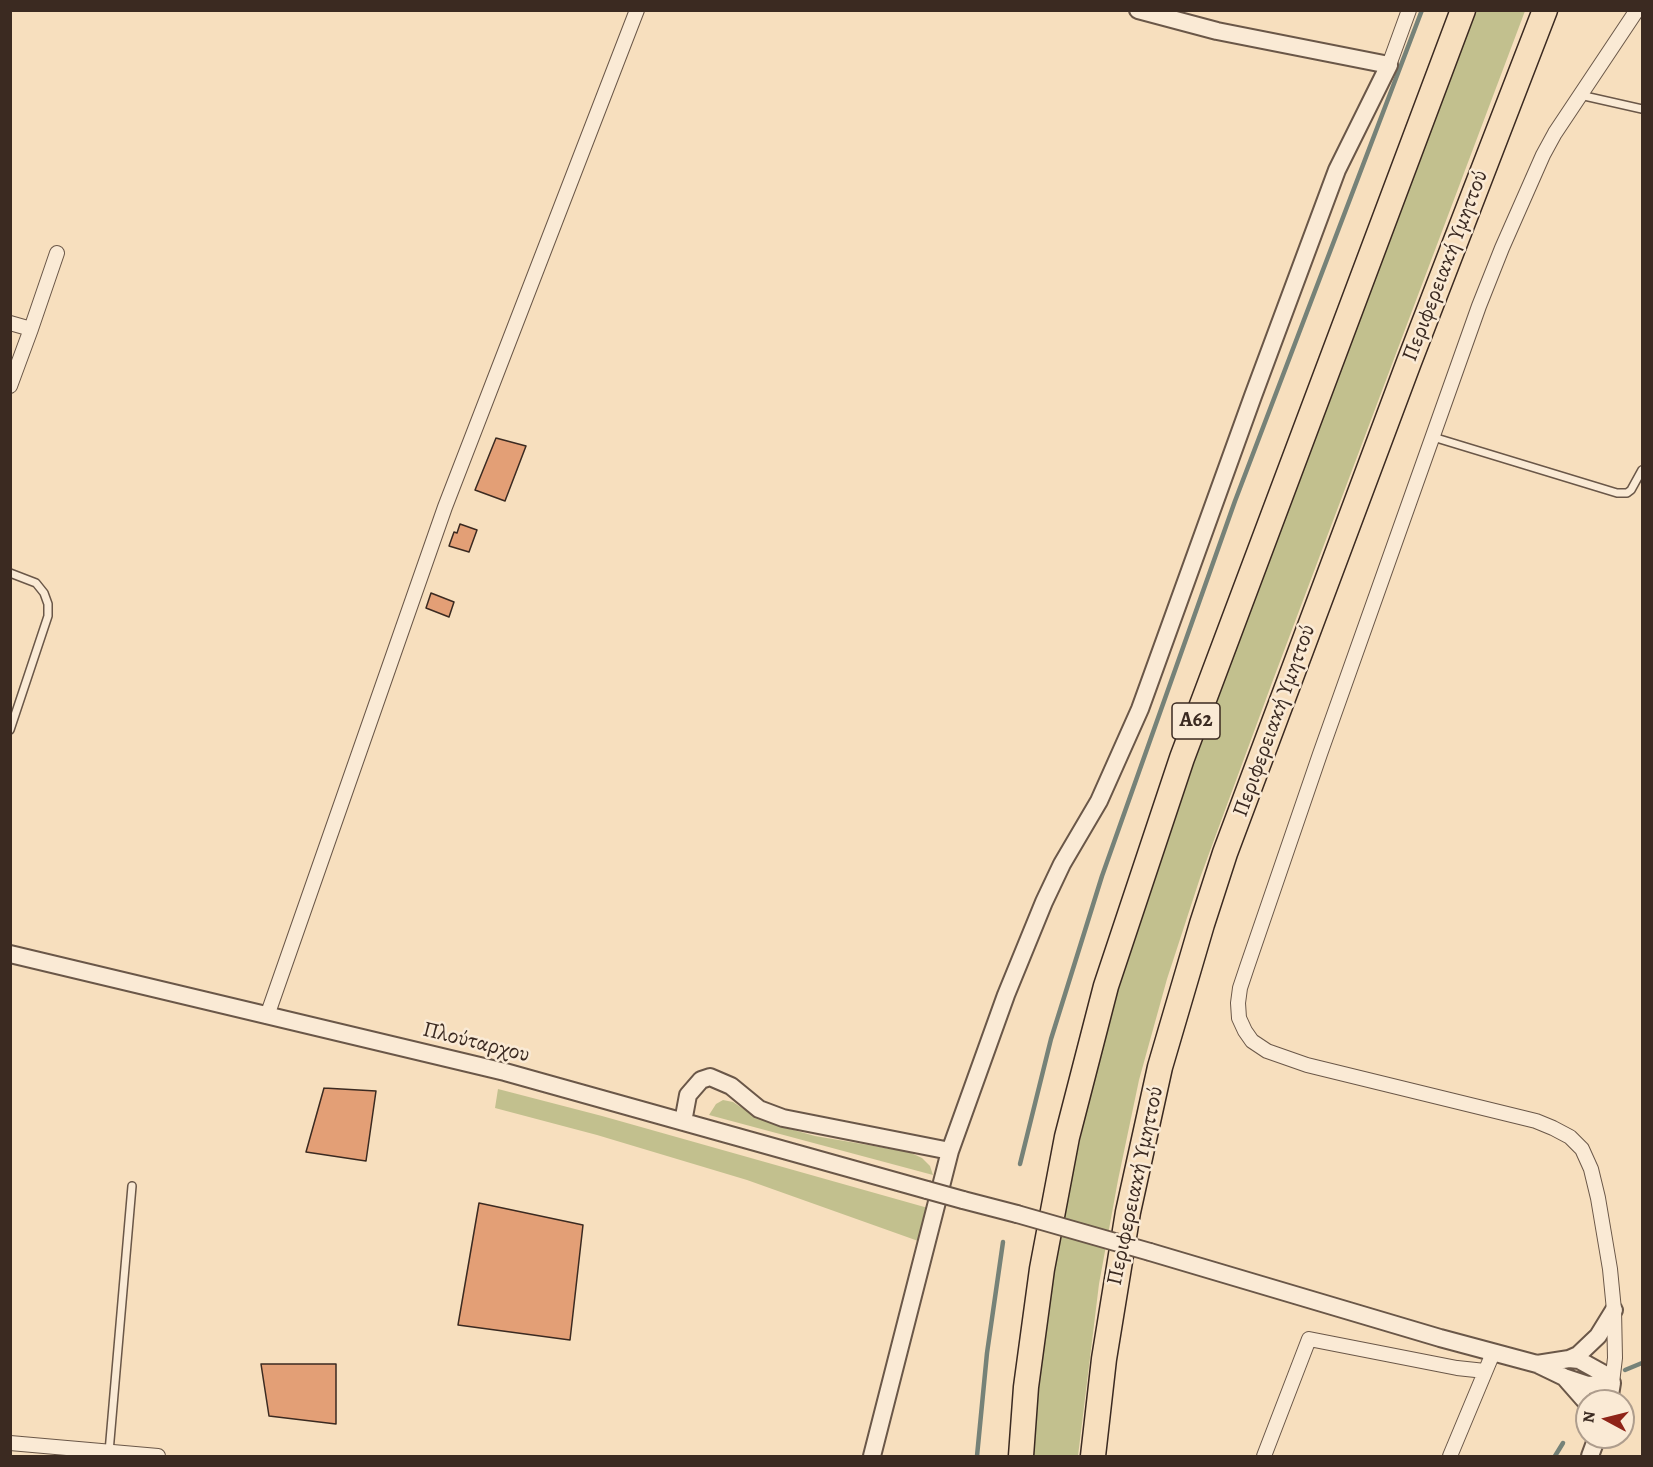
<!DOCTYPE html>
<html>
<head>
<meta charset="utf-8">
<style>
  body { margin:0 }
  #map { position:relative; width:1653px; height:1467px; overflow:hidden; background:#f7dfbe; font-family:Alegreya,serif }
  canvas { display:block }
  .frame { position:absolute; inset:0; border:12px solid #3b2a21; pointer-events:none }
  .north { position:absolute; left:1575px; top:1389px; width:60px; height:60px; box-sizing:border-box; background:#faead5; border:2px solid #ae9d8d; border-radius:50%; rotate:277deg; font-size:16px; font-weight:700; line-height:24px; text-align:center; color:#3b2a21 }
  .north::after { content:''; display:block; margin:auto; width:21px; height:27px; background:#8f2418; clip-path:polygon(50% 0,100% 100%,50% 72%,0 100%) }
</style>
</head>
<body>
<div id="map">
<canvas width="1653" height="1467"></canvas>
<div class="frame"></div>
<div class="north">N</div>
</div>
<script>
const g = document.querySelector('canvas').getContext('2d');
g.lineJoin = 'round';
function paint(path, color) { g.fillStyle = color; g.fill(path, 'evenodd'); }
const shape = rows => new Path2D(rows.map(r => 'M' + r).join(''));
function trace(path, color, width, dash) { g.strokeStyle = color; g.lineWidth = width; g.lineCap = dash ? 'butt' : 'round'; g.setLineDash(dash || []); g.stroke(path); }
function write(font, color, halo, rows, align = 'center') {
  g.font = font + ' Alegreya,serif'; g.lineWidth = 5; g.setLineDash([]); g.textBaseline = 'middle'; g.strokeStyle = halo; g.fillStyle = color; for (const [text, x, y, turn = 0] of rows) {
    g.save(); g.translate(x, y); g.rotate((+turn || 0) * Math.PI / 180); g.textAlign = isNaN(turn) ? turn : align; if (halo) g.strokeText(text, 0, 0); g.fillText(text, 0, 0); g.restore();
  }
}
const green = shape([
  [1476,11,1525,11,1273,680,1200,878,1167,979,1139,1080,1118,1180,1099,1284,1078,1456,1031,1456,1038,1385,1053,1280,1073,1171,1096,1070,1124,966,1192,764],
  [498,1089,602,1116,928,1208,921,1242,747,1180,597,1135,495,1108],
  [723,1100,733,1102,757,1118,779,1126,815,1136,909,1152,922,1158,930,1166,933,1175,709,1115,716,1104]
]);
const stream = shape([
  [1020,1164,1051,1039,1102,876,1235,501,1422,10],
  [1625,1370,1642,1363],
  [977,1456,987,1353,1003,1242],
  [1555,1456,1563,1443]
]);
const building = shape([
  [496,438,526,446,505,501,475,490,496,438],
  [460,524,477,530,469,552,449,546,454,532,457,533,460,524],
  [431,593,454,602,449,617,426,608,431,593],
  [324,1088,376,1091,366,1161,306,1152,324,1088],
  [479,1203,583,1225,570,1340,458,1325,479,1203],
  [261,1364,336,1364,336,1424,269,1416,261,1364]
]);
const service = shape([
  [1580,95,1642,109],
  [1433,437,1617,493,1627,493,1631,490,1642,470],
  [10,573,36,583,44,593,48,604,48,616,10,730],
  [109,1452,132,1186]
]);
const minor = shape([
  [1389,65,1409,10],
  [10,323,31,329,10,386],
  [31,329,57,253],
  [267,1016,445,507,637,10],
  [1612,1383,1615,1358,1614,1310,1610,1269,1598,1198,1591,1169,1582,1149,1570,1137,1553,1128,1536,1121,1307,1065,1267,1051,1252,1041,1245,1031,1239,1018,1238,1003,1240,988,1247,967,1320,754,1479,306,1502,248,1543,155,1555,133,1637,10],
  [10,1443,158,1456],
  [1264,1456,1309,1339,1457,1368,1485,1371],
  [1450,1456,1493,1353]
]);
const tertiary = shape([
  [10,954,505,1072,927,1190],
  [683,1122,688,1095,701,1080,710,1077,731,1086,759,1109,783,1118,950,1151],
  [963,1200,1017,1214],
  [1150,1252,1440,1338,1537,1364,1564,1377,1588,1385,1612,1383],
  [1569,1359,1579,1360,1606,1375,1612,1383,1609,1401],
  [1537,1364,1569,1359,1578,1355,1598,1336,1614,1310],
  [1565,1378,1587,1403],
  [872,1456,950,1151,1006,995,1044,902,1062,864,1099,801,1140,709,1253,396,1337,170,1389,65,1217,31,1138,10],
  [1590,1456,1597,1437]
]);
const motorway = shape([
  [1021,1456,1026,1387,1042,1269,1067,1137,1106,986,1182,758,1463,10],
  [1093,1456,1104,1359,1128,1212,1160,1067,1202,924,1225,853,1409,362,1545,10]
]);
const tertiaryBridge = shape([
  [927,1190,963,1200],
  [1017,1214,1150,1252]
]);
const shields = [
  [1196,721,48]
];
const shieldNames = [
  ["Α62",1196,721]
];
const streetNames = [
  ["Περιφερειακή Υμηττού",1446,266,-69],
  ["Περιφερειακή Υμηττού",1275,721,-70],
  ["Πλούταρχου",476,1043,14],
  ["Περιφερειακή Υμηττού",1136,1186,-78]
];
paint(green, '#c2c08e');
trace(stream, '#768278', 4.5);
paint(building, '#e39f76');
trace(building, '#3b2a21', 1.5);
trace(service, '#6a5748', 10);
trace(minor, '#6a5748', 16);
trace(tertiary, '#6a5748', 20);
trace(motorway, '#3b2a21', 27);
trace(service, '#faead5', 7);
trace(minor, '#faead5', 14);
trace(tertiary, '#faead5', 16);
trace(motorway, '#f7dfbe', 24);
trace(tertiaryBridge, '#6a5748', 20, []);
trace(tertiaryBridge, '#faead5', 16);
for (const [x, y, w] of shields) { const box = new Path2D(); box.roundRect(x - w / 2, y - 18, w, 36, 4.5); g.fillStyle = '#faead5'; g.fill(box); trace(box, '#3b2a21', 1.5); }
write('bold 21px', '#3b2a21', null, shieldNames);
write('22px', '#3b2a21', '#faead5', streetNames);
</script>
</body>
</html>
